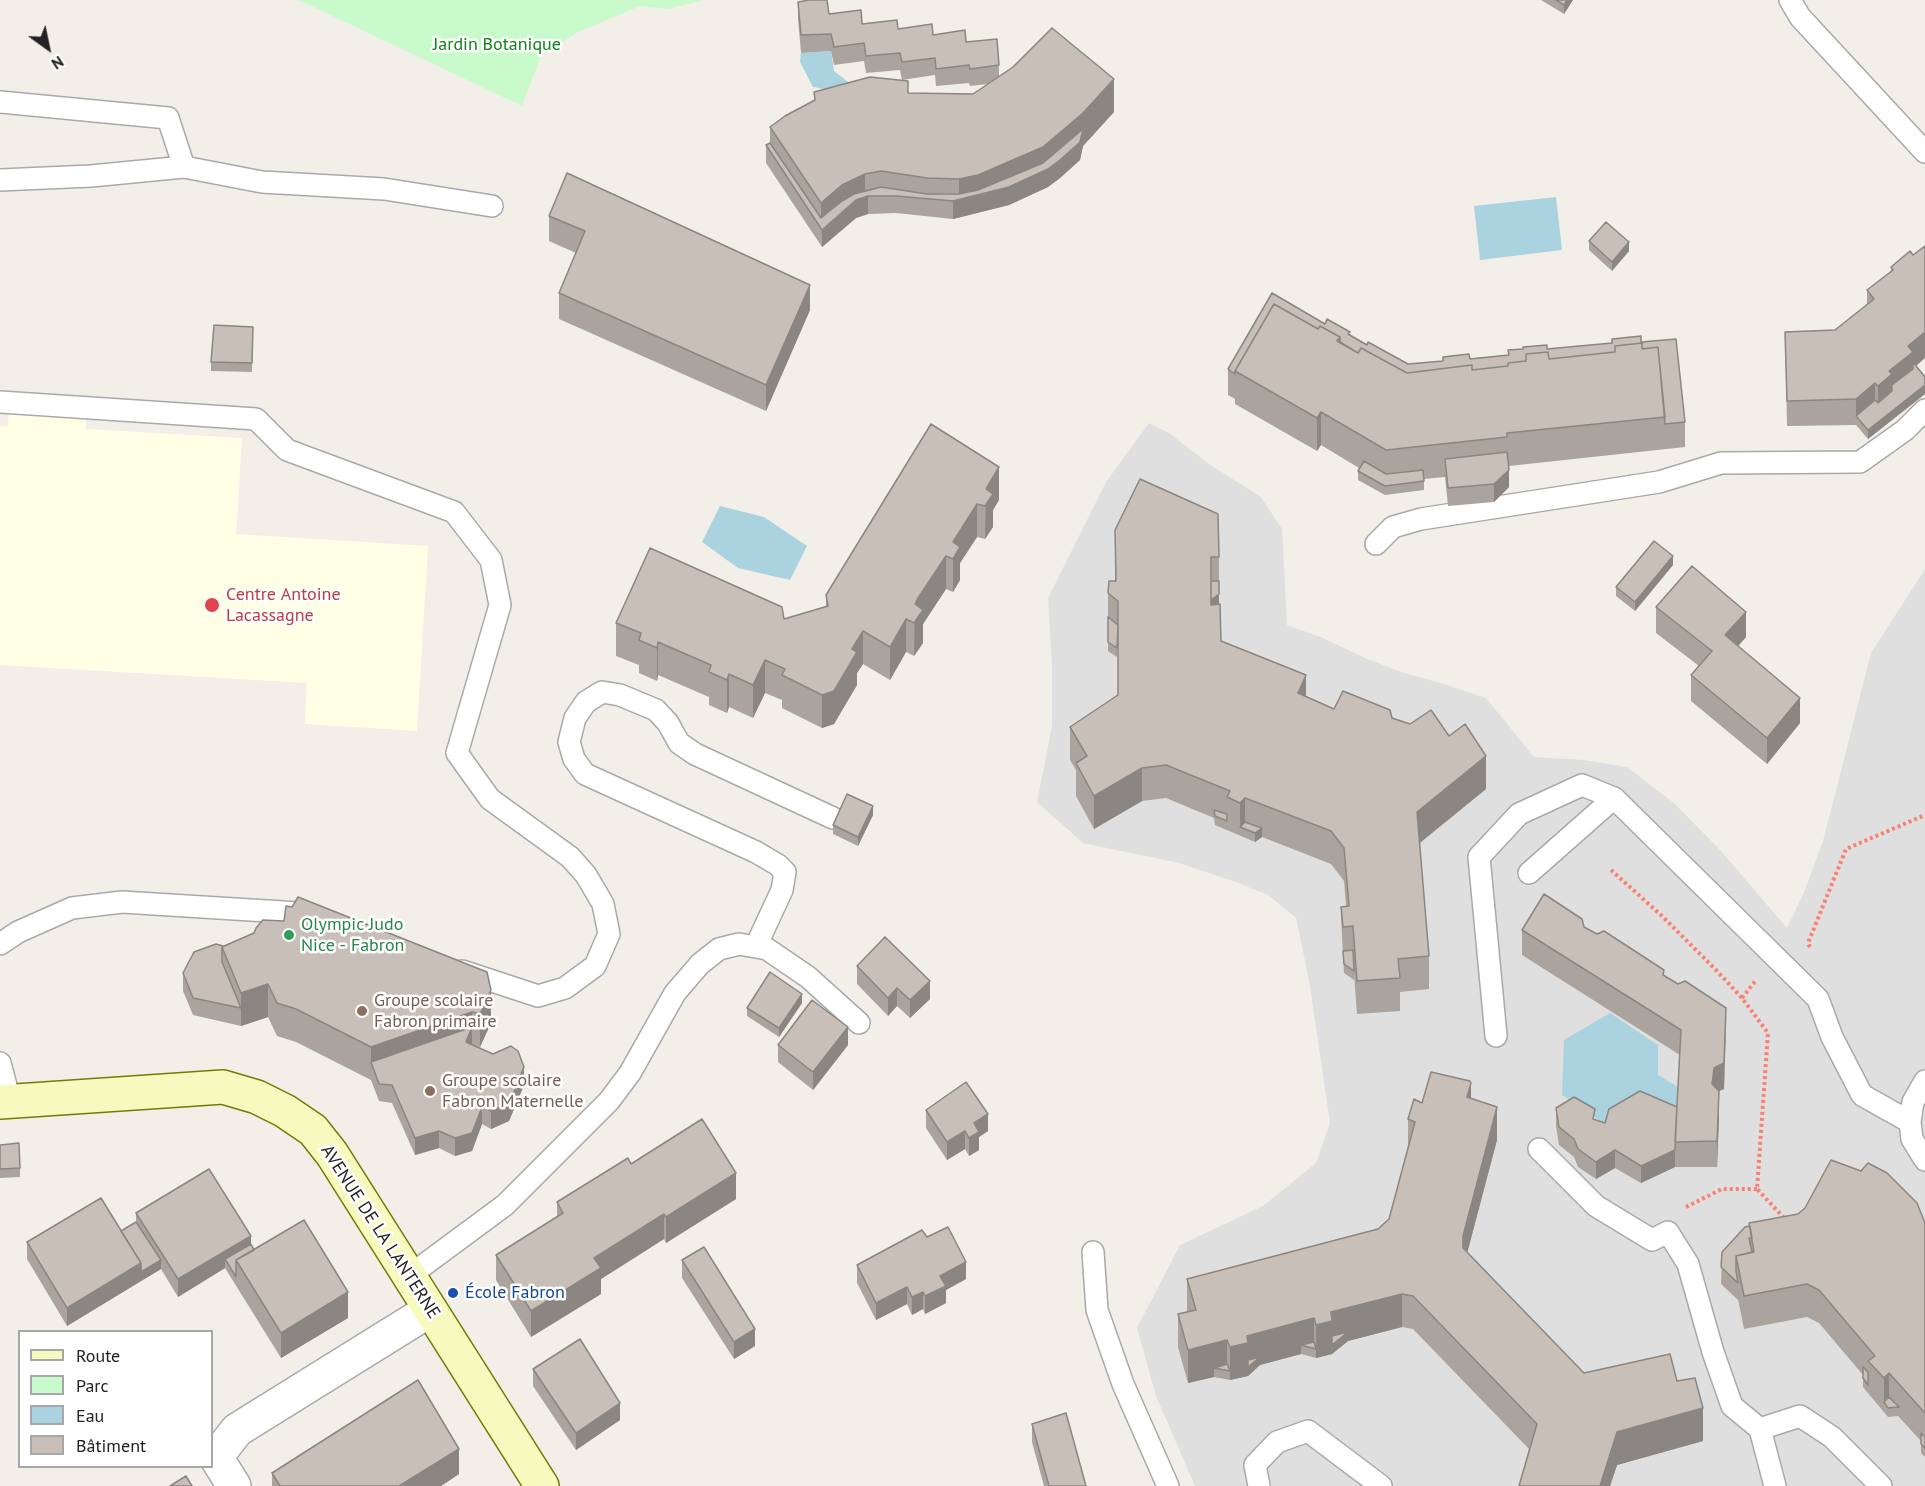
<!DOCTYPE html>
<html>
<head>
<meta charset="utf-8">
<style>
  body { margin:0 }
  #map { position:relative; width:1925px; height:1486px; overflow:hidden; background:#f2efe9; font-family:"PT Sans",sans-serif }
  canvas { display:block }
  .legend { position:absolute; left:18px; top:1330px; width:195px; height:138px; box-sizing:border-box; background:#fff; border:2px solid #a7a7a7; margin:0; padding:8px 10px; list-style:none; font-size:18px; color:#222 }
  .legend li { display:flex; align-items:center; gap:12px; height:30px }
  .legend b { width:30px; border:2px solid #a7a7a7 }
  .north { position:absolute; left:18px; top:18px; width:60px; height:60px; -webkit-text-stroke:4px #fff; paint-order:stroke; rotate:147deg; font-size:16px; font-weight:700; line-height:24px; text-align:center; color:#222 }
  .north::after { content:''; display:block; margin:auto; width:21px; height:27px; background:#222; clip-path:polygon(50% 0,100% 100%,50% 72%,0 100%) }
</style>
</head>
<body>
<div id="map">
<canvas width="1925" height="1486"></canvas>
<ul class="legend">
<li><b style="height:8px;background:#f7fabf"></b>Route</li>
<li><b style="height:16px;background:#c8facc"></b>Parc</li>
<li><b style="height:16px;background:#aad3df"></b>Eau</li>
<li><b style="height:16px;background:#c7bfb8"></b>Bâtiment</li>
</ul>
<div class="north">N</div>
</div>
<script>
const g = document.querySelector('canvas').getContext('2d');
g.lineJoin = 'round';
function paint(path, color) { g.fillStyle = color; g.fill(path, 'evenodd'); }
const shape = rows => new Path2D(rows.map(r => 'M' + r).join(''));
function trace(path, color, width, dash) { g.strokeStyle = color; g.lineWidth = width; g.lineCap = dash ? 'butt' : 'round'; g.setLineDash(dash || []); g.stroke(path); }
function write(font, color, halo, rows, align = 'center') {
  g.font = font + ' "PT Sans",sans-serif'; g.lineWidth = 5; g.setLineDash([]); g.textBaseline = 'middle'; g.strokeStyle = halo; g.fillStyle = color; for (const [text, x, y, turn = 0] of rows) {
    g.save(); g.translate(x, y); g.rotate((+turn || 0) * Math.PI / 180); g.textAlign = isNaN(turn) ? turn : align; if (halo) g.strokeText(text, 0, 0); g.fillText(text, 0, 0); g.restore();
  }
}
const residential = shape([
  [1149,423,1169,433,1209,464,1261,497,1282,529,1287,625,1323,638,1365,658,1407,674,1441,683,1486,698,1534,757,1584,760,1627,767,1674,803,1721,851,1787,928,1805,890,1823,841,1871,653,1925,569,1925,1486,1195,1486,1156,1396,1137,1328,1180,1245,1263,1206,1316,1163,1330,1123,1309,980,1296,918,1268,895,1236,882,1179,863,1083,843,1037,802,1052,726,1052,663,1048,598,1106,482]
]);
const education = shape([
  [9,412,86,417,86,429,242,438,236,534,428,546,417,731,305,724,307,683,0,665,0,426,8,426]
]);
const park = shape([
  [292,0,705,0,668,9,640,6,576,33,541,56,522,106,303,2]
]);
const water = shape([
  [831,51,834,71,866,96,813,87,800,62,801,53],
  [1556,197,1562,250,1480,260,1474,206],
  [720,506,764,517,807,546,790,580,738,568,702,542],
  [1610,1013,1658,1045,1658,1075,1680,1088,1678,1105,1663,1119,1609,1127,1562,1095,1564,1040]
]);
const path = shape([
  [1611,870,1662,916,1717,971,1742,998,1768,1033,1757,1189,1786,1220],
  [1810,947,1808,943,1846,849,1925,815],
  [1742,998,1756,980],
  [1686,1207,1722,1189,1757,1189]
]);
const lane = shape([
  [1790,0,1800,17,1925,152],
  [0,102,168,118,184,167],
  [0,180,91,176,184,167,262,182,384,189,492,206],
  [0,402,256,419,287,450,454,512,491,560,500,605,457,753,490,799,570,857,586,875,603,904,609,934,595,966,565,988,538,996,462,971],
  [1376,544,1393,527,1421,519,1659,482,1721,463,1860,462,1905,430,1925,410],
  [1529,873,1614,798],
  [0,944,18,932,72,908,122,902,299,913,311,917],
  [756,946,782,890,785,872,778,865,756,852,585,774,574,759,569,742,575,718,586,702,602,692,620,695,656,710,668,723,679,743,695,754,833,818],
  [1496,1036,1479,857,1519,814,1582,785,1614,798,1818,999,1832,1037,1862,1095,1910,1122],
  [0,1063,10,1101],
  [1925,1081,1913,1102,1910,1122,1912,1139,1925,1160],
  [1539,1149,1596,1206,1652,1240,1668,1232,1688,1264,1713,1352,1732,1406,1760,1429],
  [1093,1252,1097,1310,1123,1384,1168,1486],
  [409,1276,505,1205,609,1101,630,1073,675,993,700,964,719,949,739,944,767,949,808,977,859,1023],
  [1259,1486,1255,1465,1277,1442,1308,1431,1381,1486],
  [1775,1486,1760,1429,1800,1416,1832,1437,1881,1486]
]);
const street = shape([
  [234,1486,216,1457,237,1430,430,1310]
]);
const secondary = shape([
  [0,1102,223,1087,257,1097,285,1111,313,1130,332,1154,542,1486]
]);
const wall = shape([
  [1541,0,1573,0,1564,14],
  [798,2,829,14,862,24,933,35,966,42,999,65,999,77,1114,112,1083,146,1080,160,1060,178,1048,187,1009,205,953,219,896,213,868,214,856,218,822,247,766,163,766,145,770,143,770,127,814,100,814,92,973,94,988,84,970,86,969,83,936,86,935,75,902,80,900,70,866,73,864,61,834,65,831,51,801,53,798,19],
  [549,216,810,310,766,411,559,319,559,293,576,253,549,241],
  [1589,241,1629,251,1612,271,1589,250],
  [1910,251,1925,358,1916,366,1925,377,1925,394,1868,439,1856,425,1787,426,1785,332,1835,330,1867,305,1867,290,1891,272,1891,267],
  [1325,324,1408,364,1508,355,1508,350,1547,349,1641,342,1685,422,1685,447,1509,466,1509,487,1494,502,1448,506,1445,477,1424,479,1424,490,1385,495,1358,480,1358,471,1359,468,1321,445,1317,451,1235,404,1235,399,1228,395,1228,369],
  [253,327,252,372,211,371,211,362],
  [931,424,999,500,993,510,993,527,985,539,977,537,960,563,960,580,953,592,946,589,923,624,923,643,914,656,906,652,890,680,863,664,857,673,857,685,834,724,822,728,782,708,782,700,765,693,753,718,729,707,727,713,709,705,709,697,658,675,657,681,639,673,639,665,616,656,616,623,784,619,826,606,826,595],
  [1115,530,1219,557,1219,603,1218,604,1221,641,1306,697,1334,709,1392,718,1486,789,1420,843,1429,956,1429,989,1400,992,1400,1011,1357,1014,1354,974,1354,980,1344,973,1341,916,1341,907,1346,906,1344,881,1331,864,1262,837,1255,842,1215,825,1214,818,1166,798,1142,801,1094,829,1076,796,1076,770,1070,760,1070,727,1118,695,1118,637,1117,657,1108,651,1108,593,1115,581],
  [1673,565,1635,611,1616,596,1616,587],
  [1656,607,1746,637,1738,646,1800,723,1767,764,1691,701,1691,675,1699,666,1656,633],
  [873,815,858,846,833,834,833,825],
  [1584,927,1664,976,1726,1033,1724,1089,1719,1091,1719,1117,1717,1167,1675,1167,1641,1183,1615,1168,1596,1179,1578,1167,1574,1157,1559,1145,1556,1126,1556,1108,1605,1123,1677,1107,1680,1055,1522,955,1522,930],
  [254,933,487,972,491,1023,480,1047,472,1045,524,1085,509,1121,491,1129,482,1124,472,1151,455,1156,439,1148,415,1155,392,1103,379,1101,371,1080,296,1042,277,1036,268,1017,241,1026,193,1015,183,991,183,973,223,946],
  [857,966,930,999,910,1018,897,1006,888,1016,857,984],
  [802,1003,779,1037,747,1016,747,1008],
  [778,1045,848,1045,813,1090,778,1062],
  [1471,1099,1497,1140,1467,1252,1584,1373,1677,1381,1703,1441,1617,1465,1610,1486,1519,1486,1529,1449,1413,1329,1402,1327,1348,1341,1332,1354,1316,1358,1301,1354,1260,1365,1248,1376,1230,1380,1214,1377,1188,1383,1178,1347,1178,1314,1187,1312,1187,1279,1378,1229,1389,1219,1408,1148,1408,1119,1422,1103],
  [926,1110,988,1131,979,1137,979,1150,969,1156,965,1149,947,1160,926,1128],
  [0,1145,20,1168,20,1177,0,1178],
  [631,1164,736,1199,666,1243,664,1239,601,1279,601,1294,531,1337,496,1280,496,1255,557,1217,557,1202],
  [136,1213,251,1244,254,1250,348,1318,281,1358,225,1268,178,1297,161,1269,67,1326,27,1259,27,1242,121,1231,136,1222],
  [1749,1223,1925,1223,1925,1457,1921,1453,1921,1441,1898,1416,1888,1417,1863,1387,1863,1375,1819,1323,1807,1317,1744,1329,1738,1299,1738,1300,1721,1284,1722,1252,1749,1226],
  [927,1237,966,1279,946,1290,946,1303,925,1314,923,1309,912,1315,907,1304,876,1320,857,1283,857,1265],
  [682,1260,755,1346,734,1359,682,1278],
  [533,1369,620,1420,576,1450,533,1386],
  [1032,1424,1086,1486,1044,1486,1032,1442],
  [272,1473,459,1474,441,1486,272,1486]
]);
const shadedWall = shape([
  [1567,0,1573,0,1564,14,1564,5],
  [1114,79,1114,112,1083,146,1080,160,1060,178,1048,187,1009,205,953,219,953,201,959,200,959,179],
  [865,174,865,197,868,196,868,214,856,218,822,247,822,230,821,227,821,203,842,185],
  [1629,242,1629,251,1612,271,1612,262],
  [810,285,810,310,766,411,766,385],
  [1925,332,1925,358,1913,368,1913,378,1878,411,1878,386,1908,346],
  [1875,383,1875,409,1856,416,1856,399],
  [1925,385,1925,394,1868,439,1868,430],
  [1321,412,1321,445,1317,451,1317,418],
  [999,467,999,500,993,510,993,527,985,539,986,489],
  [1509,470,1509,487,1494,502,1494,484],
  [977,504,977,537,960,563,960,580,953,592,953,542],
  [946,556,946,589,923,624,923,643,914,656,915,604,918,598],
  [1673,556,1673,565,1635,611,1635,602],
  [1219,594,1219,603,1211,608,1211,600],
  [1746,612,1746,637,1725,661,1725,635],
  [906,619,906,652,890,680,890,647],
  [863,631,863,664,857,673,857,685,834,724,822,728,822,695,852,649],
  [658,642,658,675,657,681,657,648],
  [765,660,765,693,753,718,753,685],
  [729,674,729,707,727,713,727,680],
  [1306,675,1306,707,1298,693],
  [1800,698,1800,723,1767,764,1767,738],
  [1486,756,1486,789,1417,845,1417,812],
  [1142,768,1142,801,1094,829,1094,796],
  [1245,798,1245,829,1240,827,1240,836,1240,803],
  [873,806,873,815,858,846,858,837],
  [1262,828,1262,837,1255,842,1255,833],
  [930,981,930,999,910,1018,910,1000],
  [268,984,268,1017,241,1026,241,993],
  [897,988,897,1006,888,1016,888,998],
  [491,990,491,1023,480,1047,480,1014],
  [802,994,802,1003,779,1037,779,1028],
  [1726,1008,1724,1089,1714,1093,1712,1084,1714,1068],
  [472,1012,472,1045,371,1062,371,1047],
  [848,1027,848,1045,813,1090,813,1072],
  [524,1067,524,1085,509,1121,491,1129,491,1111],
  [1471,1083,1471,1116,1467,1097],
  [1719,1091,1719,1117,1717,1167,1717,1141],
  [482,1107,482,1124,472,1151,455,1156,455,1138],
  [1497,1107,1497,1140,1463,1269,1463,1236],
  [988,1114,988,1131,979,1137,979,1150,969,1156,969,1138,974,1123],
  [439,1131,439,1148,415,1155,415,1138],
  [965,1131,965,1149,947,1160,947,1142],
  [1615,1150,1615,1168,1596,1179,1596,1162],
  [1675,1150,1675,1167,1641,1183,1641,1166],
  [736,1173,736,1199,666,1243,666,1217],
  [664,1214,664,1239,601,1279,601,1294,531,1337,531,1311,594,1258],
  [251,1236,251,1253,225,1259,225,1268,178,1297,178,1279],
  [161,1260,161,1269,141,1281,141,1272],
  [966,1262,966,1279,946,1290,946,1303,925,1314,925,1296,940,1276],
  [141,1263,141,1281,67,1326,67,1308],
  [907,1287,907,1304,876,1320,876,1303],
  [348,1292,348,1318,281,1358,281,1333],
  [923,1292,923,1309,912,1315,912,1297],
  [1402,1294,1402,1327,1348,1341,1332,1354,1316,1358,1316,1325,1331,1312],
  [1314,1318,1314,1349,1301,1345,1301,1354,1260,1365,1248,1376,1230,1380,1230,1347,1247,1336],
  [755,1329,755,1346,734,1359,734,1342],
  [1227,1340,1227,1371,1214,1368,1214,1377,1188,1383,1188,1350],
  [1889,1373,1889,1406,1884,1402,1884,1378],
  [620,1403,620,1420,576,1450,576,1433],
  [1703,1408,1703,1441,1617,1465,1610,1486,1600,1486,1617,1432],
  [459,1449,459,1474,441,1486,399,1486]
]);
const building = shape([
  [809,0,827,0,829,14,861,10,862,24,897,20,898,29,932,24,933,35,965,30,966,42,997,39,999,65,970,69,969,65,936,69,935,58,902,62,900,53,866,56,864,43,834,47,831,34,801,35,798,2,809,0],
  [1556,0,1567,0,1564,5,1556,0],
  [1052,28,1114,79,1083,113,1043,147,978,175,959,179,927,178,881,171,865,174,842,185,821,203,770,127,785,116,815,100,814,92,870,77,908,81,908,93,973,94,1013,67,1052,28],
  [1083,129,1080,142,1060,160,1048,169,1009,187,953,201,896,196,868,196,856,200,822,230,766,145,770,143,821,218,842,201,854,194,881,187,927,194,959,194,978,190,1043,163,1083,129],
  [567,173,810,285,766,385,559,293,585,231,549,216,567,173],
  [1606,222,1629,242,1612,262,1589,241,1606,222],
  [1925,246,1925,332,1908,346,1913,352,1889,371,1892,374,1878,386,1875,383,1856,399,1787,401,1785,332,1835,330,1874,299,1867,290,1893,270,1891,267,1910,251,1913,255,1925,246],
  [1272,293,1325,324,1327,319,1350,332,1348,334,1367,345,1368,342,1408,364,1443,361,1443,357,1469,354,1470,359,1509,355,1508,350,1523,349,1523,347,1547,345,1547,349,1612,343,1612,339,1641,336,1641,342,1676,339,1685,422,1665,424,1658,347,1642,349,1642,343,1615,346,1615,352,1549,359,1548,352,1526,354,1526,361,1508,363,1508,366,1472,370,1472,365,1407,373,1361,348,1358,353,1340,342,1340,337,1320,326,1318,329,1274,304,1235,371,1235,374,1228,369,1272,293],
  [1274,304,1318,329,1320,326,1340,337,1337,341,1358,353,1361,348,1407,373,1472,365,1472,370,1508,366,1508,363,1526,361,1526,354,1548,352,1549,359,1615,352,1615,346,1642,343,1642,349,1658,347,1665,417,1507,433,1507,437,1386,450,1321,412,1317,418,1235,371,1274,304],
  [214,325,253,327,252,363,211,362,214,325],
  [1913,362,1925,377,1925,385,1868,430,1856,416,1875,400,1878,403,1892,391,1892,385,1913,369,1913,362],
  [931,424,999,467,986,489,993,494,985,506,977,504,953,542,960,547,953,559,946,556,918,598,915,604,923,610,914,623,906,619,890,647,863,631,852,649,857,652,834,691,822,695,782,675,785,669,765,660,753,685,729,674,727,680,709,672,711,665,658,642,657,648,639,640,641,633,616,623,650,548,782,607,784,619,828,606,826,595,931,424],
  [1507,452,1509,470,1494,484,1448,488,1445,459,1507,452],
  [1364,461,1386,474,1423,470,1424,481,1385,486,1358,471,1364,461],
  [1140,479,1218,514,1219,557,1211,557,1211,605,1220,604,1221,641,1306,675,1298,693,1334,709,1343,691,1390,710,1392,718,1410,724,1431,710,1449,736,1465,724,1486,756,1417,812,1429,956,1398,959,1400,978,1357,981,1353,926,1343,927,1341,907,1349,906,1344,848,1331,831,1245,798,1240,803,1227,797,1230,791,1166,765,1142,768,1094,796,1076,763,1087,756,1070,727,1118,695,1118,601,1108,593,1109,581,1116,581,1115,530,1140,479],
  [1654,541,1673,556,1635,602,1616,587,1654,541],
  [1692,566,1746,612,1725,635,1800,698,1767,738,1691,675,1712,651,1656,607,1692,566],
  [1211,581,1219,581,1219,594,1211,600,1211,581],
  [1108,617,1118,625,1117,648,1108,642,1108,617],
  [847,794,873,806,858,837,833,825,847,794],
  [1214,810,1227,814,1227,821,1215,816,1214,810],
  [1245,822,1262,828,1255,833,1240,827,1245,822],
  [1544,894,1582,919,1584,927,1597,934,1604,931,1664,970,1663,975,1678,984,1685,981,1726,1008,1724,1063,1714,1068,1712,1084,1719,1091,1717,1141,1675,1142,1681,1030,1522,930,1544,894],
  [298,897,487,972,491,990,480,1014,472,1012,371,1047,296,1009,277,1003,268,984,241,993,222,947,254,933,256,928,263,920,284,921,286,906,292,907,298,897],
  [885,937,930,981,910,1000,897,988,888,998,857,966,885,937],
  [216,944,223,946,222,947,222,962,241,1008,193,998,183,973,194,952,216,944],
  [1353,950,1354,971,1344,964,1343,951,1353,950],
  [770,972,802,994,779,1028,747,1008,770,972],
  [812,1000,848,1027,813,1072,778,1045,812,1000],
  [472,1027,466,1042,493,1054,511,1046,518,1051,524,1067,509,1104,491,1111,482,1107,472,1133,455,1138,439,1131,415,1138,392,1085,379,1084,371,1062,472,1027],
  [1431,1072,1470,1081,1471,1083,1467,1097,1497,1107,1463,1236,1463,1248,1584,1373,1670,1354,1677,1381,1695,1378,1703,1408,1617,1432,1600,1486,1519,1486,1537,1424,1413,1296,1402,1294,1331,1312,1332,1321,1316,1325,1314,1318,1247,1336,1248,1343,1230,1347,1227,1340,1188,1350,1178,1314,1196,1310,1187,1279,1378,1229,1389,1219,1415,1122,1408,1119,1414,1099,1422,1103,1431,1072],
  [966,1082,988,1114,974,1123,979,1132,969,1138,965,1131,947,1142,926,1110,966,1082],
  [1640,1091,1677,1107,1675,1150,1641,1166,1615,1150,1596,1162,1578,1149,1574,1139,1559,1127,1556,1108,1574,1097,1595,1109,1593,1119,1605,1123,1609,1109,1640,1091],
  [702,1119,736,1173,666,1217,664,1214,594,1258,601,1268,531,1311,496,1255,563,1213,557,1202,628,1158,631,1164,702,1119],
  [19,1143,20,1168,0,1169,0,1145,19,1143],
  [1831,1160,1861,1171,1868,1163,1887,1173,1917,1203,1925,1223,1925,1413,1889,1373,1884,1378,1868,1361,1875,1356,1819,1290,1807,1284,1744,1296,1736,1256,1754,1252,1749,1223,1798,1214,1805,1208,1831,1160],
  [209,1169,251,1236,178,1279,136,1213,209,1169],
  [101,1198,141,1263,67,1308,27,1242,101,1198],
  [304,1220,348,1292,281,1333,236,1260,304,1220],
  [136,1222,161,1260,141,1272,141,1263,121,1231,136,1222],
  [1750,1226,1752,1238,1749,1238,1752,1252,1736,1256,1736,1271,1738,1283,1721,1267,1722,1252,1745,1227,1750,1226],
  [948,1227,966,1262,940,1276,946,1286,925,1296,923,1292,912,1297,907,1287,876,1303,857,1265,922,1230,927,1237,948,1227],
  [251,1244,254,1250,236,1260,236,1277,225,1259,251,1244],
  [704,1247,755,1329,734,1342,682,1260,704,1247],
  [1348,1332,1332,1345,1332,1336,1348,1332],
  [580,1339,620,1403,576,1433,533,1369,580,1339],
  [1314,1342,1316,1349,1301,1345,1314,1342],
  [1260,1357,1248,1367,1248,1360,1260,1357],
  [1227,1364,1230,1371,1214,1368,1221,1366,1227,1364],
  [1863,1367,1868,1372,1868,1385,1863,1378,1863,1367],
  [418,1380,459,1449,399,1486,280,1486,272,1473,418,1380],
  [1889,1397,1899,1407,1888,1408,1884,1402,1889,1397],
  [1066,1413,1086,1486,1049,1486,1032,1424,1066,1413],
  [1921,1433,1925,1437,1925,1448,1921,1444,1921,1433],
  [186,1476,192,1486,170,1486,186,1476]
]);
const markers = [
  [212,605,8,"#e0444e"],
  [289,935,6,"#2e9e5b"],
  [362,1011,6,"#8d6e63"],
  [430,1091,6,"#8d6e63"],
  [453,1293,6,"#1a4fb4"]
];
const parkNames = [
  ["Jardin Botanique",497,45]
];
const healthNames = [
  ["Centre Antoine",226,595],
  ["Lacassagne",226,616]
];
const leisureNames = [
  ["Olympic Judo",301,925],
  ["Nice - Fabron",301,946]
];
const educationNames = [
  ["Groupe scolaire",374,1001],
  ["Fabron primaire",374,1022],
  ["Groupe scolaire",442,1081],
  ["Fabron Maternelle",442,1102]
];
const streetNames = [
  ["AVENUE DE LA LANTERNE",380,1232,57]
];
const transitNames = [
  ["École Fabron",465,1293]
];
paint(residential, '#e0dfdf');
paint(education, '#ffffe5');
paint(park, '#c8facc');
paint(water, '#aad3df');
trace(lane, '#a9a9a9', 24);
trace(street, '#a9a9a9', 36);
trace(secondary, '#707d05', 36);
trace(path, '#fa8072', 4, [3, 3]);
trace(lane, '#fff', 21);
trace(street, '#fff', 33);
trace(secondary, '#f7fabf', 33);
paint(wall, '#aba49e');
paint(shadedWall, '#8b8681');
paint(building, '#c7bfb8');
trace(building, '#8b8681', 1.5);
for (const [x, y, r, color] of markers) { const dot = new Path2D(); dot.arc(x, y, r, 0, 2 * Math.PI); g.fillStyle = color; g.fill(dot); trace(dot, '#fff', 2); }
write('18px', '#0c8416', '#fff', parkNames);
write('18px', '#be3a42', '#fff', healthNames, 'left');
write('18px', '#27864d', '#fff', leisureNames, 'left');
write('18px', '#785e54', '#fff', educationNames, 'left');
write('18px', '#222', '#fff', streetNames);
write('18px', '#164399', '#fff', transitNames, 'left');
</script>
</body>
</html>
